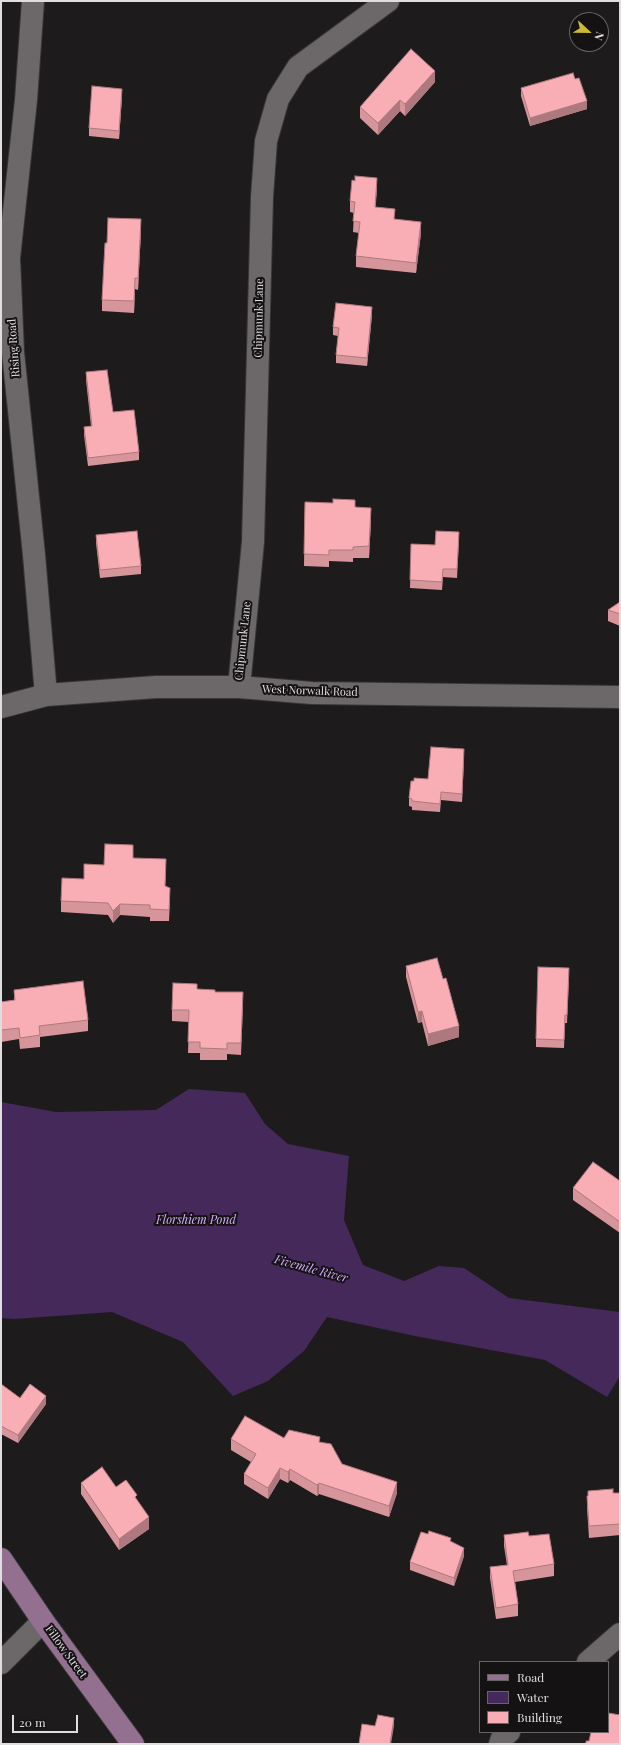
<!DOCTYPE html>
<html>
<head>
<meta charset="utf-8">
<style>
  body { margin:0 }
  #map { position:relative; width:621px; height:1745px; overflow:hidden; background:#1e1b1c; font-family:"Playfair Display",serif }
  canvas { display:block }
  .frame { position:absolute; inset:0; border:2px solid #e0dedf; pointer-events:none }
  .legend { position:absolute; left:479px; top:1661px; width:130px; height:72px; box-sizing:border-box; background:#141213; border:1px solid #666465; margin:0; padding:5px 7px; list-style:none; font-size:12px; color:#e0dedf }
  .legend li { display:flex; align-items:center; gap:8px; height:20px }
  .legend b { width:20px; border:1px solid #666465 }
  .north { position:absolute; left:569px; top:12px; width:40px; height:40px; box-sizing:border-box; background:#141213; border:1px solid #666465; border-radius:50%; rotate:112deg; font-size:11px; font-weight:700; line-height:16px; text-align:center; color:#e0dedf }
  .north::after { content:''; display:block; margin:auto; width:14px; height:18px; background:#cdb938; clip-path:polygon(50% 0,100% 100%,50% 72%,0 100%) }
  .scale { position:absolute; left:12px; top:1715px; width:66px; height:18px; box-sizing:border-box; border:2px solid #e0dedf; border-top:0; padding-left:5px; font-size:12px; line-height:14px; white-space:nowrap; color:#e0dedf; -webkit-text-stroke:3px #141213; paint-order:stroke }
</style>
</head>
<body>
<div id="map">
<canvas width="621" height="1745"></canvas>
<div class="frame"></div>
<ul class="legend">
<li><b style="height:5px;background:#947090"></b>Road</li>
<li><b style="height:11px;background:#45295b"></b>Water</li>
<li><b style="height:11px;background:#f9adb4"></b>Building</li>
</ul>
<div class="north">N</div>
<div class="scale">20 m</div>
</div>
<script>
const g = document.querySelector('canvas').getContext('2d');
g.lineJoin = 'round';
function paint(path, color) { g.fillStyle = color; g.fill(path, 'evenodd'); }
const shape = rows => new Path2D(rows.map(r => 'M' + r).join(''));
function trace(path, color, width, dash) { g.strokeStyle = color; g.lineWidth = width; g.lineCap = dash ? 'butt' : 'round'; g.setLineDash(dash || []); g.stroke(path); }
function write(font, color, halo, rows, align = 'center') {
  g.font = font + ' "Playfair Display",serif'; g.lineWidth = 4; g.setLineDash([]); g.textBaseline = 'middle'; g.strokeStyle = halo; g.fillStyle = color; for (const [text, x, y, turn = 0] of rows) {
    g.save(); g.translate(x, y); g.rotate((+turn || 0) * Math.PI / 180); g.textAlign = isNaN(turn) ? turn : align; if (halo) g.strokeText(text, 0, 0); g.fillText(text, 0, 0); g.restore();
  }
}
const water = shape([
  [189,1089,245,1093,265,1124,288,1144,349,1156,344,1220,363,1265,404,1281,439,1266,464,1268,509,1298,620,1312,620,1376,607,1397,545,1360,415,1336,327,1317,304,1351,268,1381,233,1396,183,1342,112,1312,14,1319,1,1318,1,1102,56,1112,156,1110]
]);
const minor = shape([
  [33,1,26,100,9,258,13,352,34,555,46,695],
  [239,687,253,542,262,197,266,141,278,99,298,67,388,1],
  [1,707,46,695,156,687,239,687,312,693,620,697],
  [588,1662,620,1634],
  [1,1663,43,1621],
  [500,1744,502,1738,509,1732]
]);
const major = shape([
  [1,1559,43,1621,133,1744]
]);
const wall = shape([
  [575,79,587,109,530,126,521,96,521,88],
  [435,82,405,116,400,111,378,135,360,118,360,107],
  [122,97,119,139,89,136,89,128],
  [377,189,375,207,395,219,421,233,416,273,356,267,356,256,359,233,353,232,354,213,350,212,350,201],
  [141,231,138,290,135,289,134,313,102,311,102,300,107,243],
  [372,315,367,366,336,363,336,355,338,336,333,335,333,327],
  [86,372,113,412,139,452,139,460,88,466,84,435,84,427,91,426,86,380],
  [305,502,355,508,371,520,369,558,353,558,353,562,329,561,329,567,304,566],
  [96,535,141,566,141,574,100,578,96,543],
  [459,540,457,578,443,577,442,590,410,588,411,544,435,545],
  [620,602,620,626,608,621,608,610],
  [464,757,462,802,441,800,440,812,412,810,412,807,409,806,409,798,414,781,428,779],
  [133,858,166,870,165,887,170,900,169,921,150,921,150,917,120,915,113,923,108,915,61,912,61,901,84,879,104,865],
  [406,966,459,1037,428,1046,422,1022,418,1023,406,977],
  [569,976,567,1023,565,1023,564,1048,536,1047,536,1039],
  [197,989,215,992,243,1004,241,1055,227,1054,227,1060,200,1060,200,1053,188,1053,189,1022,172,1021,172,1010],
  [14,990,88,1020,88,1031,40,1037,40,1047,20,1049,19,1039,1,1042,1,1002,14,1000],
  [620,1181,620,1233,573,1200,573,1188],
  [1,1384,20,1398,46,1404,18,1443,1,1434],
  [284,1438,320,1442,342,1464,397,1493,389,1517,319,1494,317,1496,290,1480,288,1483,280,1479,268,1499,244,1484,244,1474,251,1462,231,1450,231,1439],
  [81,1483,116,1487,137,1500,149,1529,119,1550,81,1494],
  [620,1493,620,1535,589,1538,587,1508,587,1496],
  [504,1535,529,1536,554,1564,554,1576,515,1582,518,1604,518,1616,496,1619,490,1578,490,1567,507,1565,504,1546],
  [451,1541,464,1556,454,1586,410,1570,410,1562]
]);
const shadedWall = shape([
  [435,71,435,82,405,116,405,104],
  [122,89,122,97,119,139,119,131],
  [400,100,400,111,378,135,378,123],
  [587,101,587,109,530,126,530,118],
  [377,178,377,189,375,218,375,207],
  [141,219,141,231,138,290,138,278],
  [421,222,421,233,416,273,416,263],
  [135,278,135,289,134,313,134,301],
  [372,307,372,315,367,366,367,358],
  [371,508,371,520,369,558,369,546],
  [464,749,464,757,462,802,462,794],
  [120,904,120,915,113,923,113,911],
  [422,1011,422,1022,418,1023,418,1012],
  [459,1026,459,1037,428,1046,428,1034],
  [46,1396,46,1404,18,1443,18,1435],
  [280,1468,280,1479,268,1499,268,1488],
  [290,1469,290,1480,288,1483,288,1472],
  [397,1482,397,1493,389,1517,389,1506],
  [319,1483,319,1494,317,1496,317,1485],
  [149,1517,149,1529,119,1550,119,1539],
  [464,1548,464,1556,454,1586,454,1578],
  [394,1718,394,1726,391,1744,390,1744]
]);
const building = shape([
  [411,49,435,71,405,104,400,100,378,123,360,107,411,49],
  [573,73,575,79,579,78,587,101,530,118,521,88,573,73],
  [92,86,122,89,119,131,89,128,92,86],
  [355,176,377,178,375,207,395,209,394,219,421,222,416,263,356,256,360,222,353,221,355,202,350,201,352,180,355,181,355,176],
  [108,218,141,219,138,278,135,278,134,301,102,300,105,243,107,243,108,218],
  [336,303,372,307,367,358,336,355,339,328,333,327,336,303],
  [107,370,113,412,134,410,139,452,88,458,84,427,92,426,86,372,107,370],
  [333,499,355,500,355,507,371,508,369,546,353,547,353,550,329,550,329,555,304,554,305,502,333,503,333,499],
  [137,531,141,566,100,570,96,535,137,531],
  [436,531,459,532,457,569,443,569,442,582,410,580,411,544,435,545,436,531],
  [620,602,620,614,608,610,620,602],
  [431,747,464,749,462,794,441,792,440,804,412,801,412,799,409,798,411,781,414,781,414,778,428,779,431,747],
  [105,844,133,845,133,858,166,859,165,886,170,888,169,910,150,909,150,905,120,904,113,911,108,903,61,901,62,878,84,879,84,864,104,865,105,844],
  [437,958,443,979,446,978,459,1026,428,1034,422,1011,418,1012,406,966,437,958],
  [538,967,569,968,567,1015,565,1015,564,1040,536,1039,538,967],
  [83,981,88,1020,39,1026,40,1035,20,1038,19,1028,1,1030,1,1002,15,1000,14,990,83,981],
  [173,983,197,984,197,989,215,990,215,992,243,992,241,1043,227,1043,227,1049,200,1048,200,1042,188,1042,189,1010,172,1010,173,983],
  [593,1162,620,1181,620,1222,573,1188,593,1162],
  [1,1384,20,1398,30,1384,46,1396,18,1435,1,1426,1,1384],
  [245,1416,284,1438,289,1430,320,1437,319,1442,331,1444,342,1464,397,1482,389,1506,319,1483,317,1485,290,1469,288,1472,280,1468,268,1488,244,1474,256,1454,231,1439,245,1416],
  [102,1467,116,1487,126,1480,137,1495,135,1497,149,1517,119,1539,81,1483,102,1467],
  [613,1489,613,1493,620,1493,620,1524,589,1526,587,1496,588,1496,588,1491,613,1489],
  [429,1531,451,1538,450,1541,464,1548,454,1578,410,1562,421,1532,428,1534,429,1531],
  [528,1532,529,1536,549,1534,554,1564,513,1571,518,1604,496,1608,490,1567,508,1565,504,1535,528,1532],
  [608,1713,620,1715,620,1744,586,1744,586,1741,589,1741,591,1732,608,1732,608,1713],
  [378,1715,394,1718,390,1744,359,1744,362,1724,375,1726,378,1715]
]);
const streetNames = [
  ["Chipmunk Lane",259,318,-89],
  ["Rising Road",14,348,-94],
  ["Chipmunk Lane",243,641,-84],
  ["West Norwalk Road",310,691,2],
  ["Fillow Street",66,1652,54]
];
const waterNames = [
  ["Florshiem Pond",196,1220],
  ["Fivemile River",311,1269,15]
];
paint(water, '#45295b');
trace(minor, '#383637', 24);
trace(major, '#383637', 24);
trace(minor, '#6c686a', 22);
trace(major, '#947090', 22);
paint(wall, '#d6959b');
paint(shadedWall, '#ae797e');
paint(building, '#f9adb4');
trace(building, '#ae797e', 1);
write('11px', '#e0dedf', '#141213', streetNames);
write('italic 12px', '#d8adfe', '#141213', waterNames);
</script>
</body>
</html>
